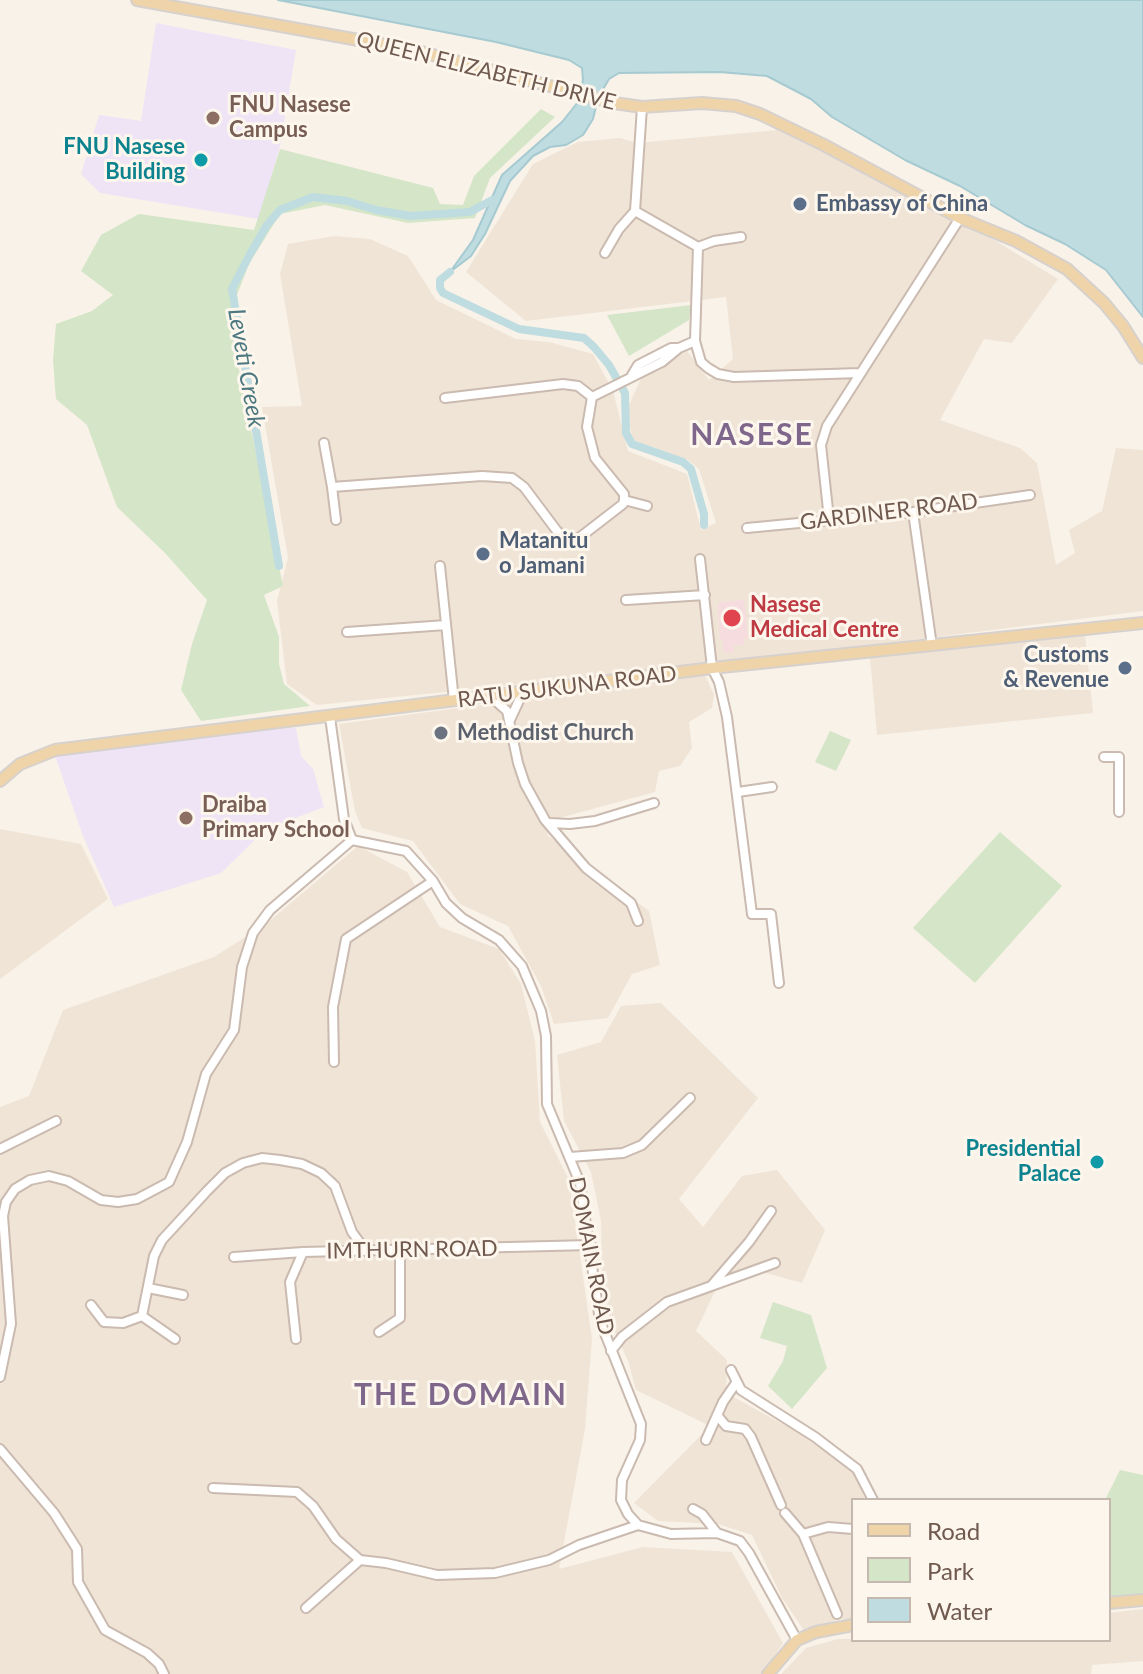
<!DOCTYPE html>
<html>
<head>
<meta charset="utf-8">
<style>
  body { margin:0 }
  #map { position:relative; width:1143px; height:1674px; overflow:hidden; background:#f9f2e8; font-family:Lato,sans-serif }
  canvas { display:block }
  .legend { position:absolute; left:851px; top:1498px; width:260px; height:144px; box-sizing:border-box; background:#fdf6ed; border:2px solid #c5b8ae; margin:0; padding:10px 14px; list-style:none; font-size:24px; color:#705a4f }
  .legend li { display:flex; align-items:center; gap:16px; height:40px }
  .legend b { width:40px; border:2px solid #c5b8ae }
</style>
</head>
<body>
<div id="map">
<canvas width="1143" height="1674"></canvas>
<ul class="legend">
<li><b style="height:10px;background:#efd4a9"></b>Road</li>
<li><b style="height:22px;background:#d4e5c8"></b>Park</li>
<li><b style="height:22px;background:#bfdce0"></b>Water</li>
</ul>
</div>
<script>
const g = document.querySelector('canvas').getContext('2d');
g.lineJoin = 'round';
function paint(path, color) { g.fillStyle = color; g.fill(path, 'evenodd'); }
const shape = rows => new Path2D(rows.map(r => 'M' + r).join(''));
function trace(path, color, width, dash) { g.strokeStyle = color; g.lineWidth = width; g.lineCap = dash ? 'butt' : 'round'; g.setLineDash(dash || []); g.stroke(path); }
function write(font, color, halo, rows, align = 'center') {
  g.font = font + ' Lato,sans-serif'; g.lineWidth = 6; g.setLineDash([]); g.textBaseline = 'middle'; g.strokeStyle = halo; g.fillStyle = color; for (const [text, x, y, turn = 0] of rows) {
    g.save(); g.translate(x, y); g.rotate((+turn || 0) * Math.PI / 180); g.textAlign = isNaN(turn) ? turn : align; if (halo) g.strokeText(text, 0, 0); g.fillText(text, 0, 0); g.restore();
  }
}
const residential = shape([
  [778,130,813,142,862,173,968,229,991,238,1058,279,1012,343,984,339,940,420,1020,448,1037,463,1056,565,1075,553,1069,530,1102,511,1116,448,1143,450,1143,611,730,663,317,705,287,684,277,601,288,558,262,407,302,406,280,274,288,244,334,236,370,239,408,256,436,300,516,339,549,342,593,354,613,391,628,451,687,474,701,530,716,523,699,469,688,460,633,440,627,417,629,405,642,376,687,351,709,380,733,359,726,297,526,321,466,272,533,164,578,142,620,138,637,143],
  [1085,635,1093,713,877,735,870,657],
  [705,675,714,695,712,708,689,722,692,748,680,766,659,771,655,792,559,818,547,835,649,911,660,965,632,974,608,1018,554,1024,541,986,508,926,460,904,413,841,362,828,355,811,339,724],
  [0,829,81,844,108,899,0,979],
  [358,846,407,872,440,927,499,949,521,984,535,1041,540,1122,569,1180,592,1339,585,1429,559,1569,643,1547,732,1552,783,1643,762,1674,0,1674,0,1107,29,1096,63,1010,214,957,266,924],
  [661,1003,758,1098,679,1199,703,1227,742,1176,777,1170,825,1230,802,1283,756,1270,716,1289,696,1331,727,1360,726,1393,792,1429,855,1472,865,1500,853,1500,853,1619,839,1619,805,1632,782,1598,752,1535,718,1524,658,1521,634,1503,710,1426,636,1390,628,1361,609,1319,602,1272,601,1221,591,1172,564,1121,557,1055,601,1042,621,1006],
  [1143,1609,1143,1661,1092,1665,1091,1674,781,1674,806,1648,838,1639,1109,1640,1109,1613]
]);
const education = shape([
  [156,23,296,50,280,146,259,219,100,193,81,174,99,115,141,121],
  [288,728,296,728,301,756,313,769,324,807,265,830,221,873,114,907,83,836,55,756]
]);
const medical = shape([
  [744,600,748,638,744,639,744,644,734,646,734,652,724,653,723,641,720,640,718,603]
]);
const green = shape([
  [541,109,555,117,490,178,475,218,408,223,325,205,280,214,249,264,230,313,237,360,283,586,264,595,279,637,279,664,284,684,310,706,201,721,181,690,192,644,207,600,165,553,117,507,87,425,56,399,53,360,56,324,92,311,113,295,81,271,101,235,139,214,254,230,280,149,433,188,440,204,463,205,474,176],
  [691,305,689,320,629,356,607,315],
  [830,731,851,740,836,771,815,762],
  [1000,832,1062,886,975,983,913,928],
  [773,1302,811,1315,827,1368,792,1409,768,1386,783,1361,787,1346,760,1338],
  [1120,1470,1143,1475,1143,1595,1109,1598,1109,1500,1105,1500]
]);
const water = shape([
  [278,0,1143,0,1143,317,1106,270,1065,244,1025,225,960,186,905,160,832,117,811,99,767,76,720,72,619,73,609,79,598,98,593,119,583,135,566,145,550,147,533,156,510,181,485,234,471,256,450,272,473,240,502,175,562,122,578,102,583,80,582,68,569,60,496,42,278,0]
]);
const canal = shape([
  [450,272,440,280,440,288,443,293,519,329,584,338,594,347,609,365,625,393,626,433,632,444,683,462,691,469,704,514,704,525],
  [279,566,232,289,250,254,267,225,280,210,313,197,347,201,376,210,411,216,470,212,492,200]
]);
const minor = shape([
  [642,107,635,211,698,247,714,241,741,237],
  [698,247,695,341,701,362,708,368,718,374,734,377,860,373],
  [605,253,619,229,635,211],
  [632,375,638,365,671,348,679,348],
  [445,398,563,384,578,386,592,397],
  [324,443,332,487],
  [624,500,647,506],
  [913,512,932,646],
  [829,519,821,445,827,426,960,218],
  [336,520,332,487,482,476,512,478,524,487,557,531,567,539,579,538,623,504,624,500,624,494,595,458,587,427,592,397,662,362,679,348,695,341],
  [747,528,913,512,1030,495],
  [700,559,712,668,719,682,727,717,752,914,771,914,779,983],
  [440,566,454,701],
  [626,600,705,595],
  [347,632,446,625],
  [490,696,507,711,518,763,525,784,545,820,586,868,631,903,638,921],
  [330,717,344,819,352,840,406,851,433,881,446,903,462,918,499,940,514,957,522,966,541,1011,546,1036,547,1104,580,1183,600,1321,641,1424,640,1440,622,1480,621,1500,628,1514,638,1525,671,1534,717,1533,740,1541,749,1553,797,1640],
  [510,720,523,692],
  [1104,757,1119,757,1119,812],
  [738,792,772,787],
  [550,823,570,824,595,821,654,803],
  [334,1062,333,1007,346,939,433,881],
  [0,1149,56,1121],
  [570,1157,623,1153,642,1145,690,1098],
  [234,1257,303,1252,591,1245],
  [712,1285,749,1242,771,1211],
  [148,1288,183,1295],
  [91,1305,104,1322,123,1323,142,1316],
  [379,1332,400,1318,400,1251],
  [175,1339,142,1316,154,1256,162,1240,207,1191,225,1173,243,1163,262,1158,280,1160,302,1164,321,1173,335,1186,352,1232,366,1251],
  [296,1339,290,1282,303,1252],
  [611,1351,622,1337,667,1302,775,1263],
  [731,1370,741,1390,815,1437,857,1469,873,1500],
  [0,1377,11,1324,3,1216,6,1202,15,1189,30,1180,49,1176,68,1181,101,1200,118,1202,137,1199,169,1182,187,1142,206,1074,234,1030,242,967,253,933,270,910,352,840],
  [717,1415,726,1426,745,1429,751,1437,781,1505],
  [706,1440,723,1402,736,1383],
  [0,1449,54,1513,77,1549,78,1582,105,1630,147,1653,159,1664,164,1674],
  [213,1488,297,1492,313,1506,336,1539,360,1560],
  [693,1509,702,1514,717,1533],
  [785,1513,803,1534,837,1614],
  [803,1534,828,1527,853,1529],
  [306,1608,360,1560,386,1563,437,1575,495,1573,549,1560,579,1545,638,1525]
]);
const major = shape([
  [137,0,414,50,614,103,642,107,702,103,736,106,760,114,822,144,960,218,1016,241,1067,269,1104,303,1123,326,1143,358],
  [0,781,20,764,55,750,712,668,1143,623],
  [1109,1603,1143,1600],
  [768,1674,797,1640,816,1632,853,1625]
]);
const markers = [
  [213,118,8,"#8d6e63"],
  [201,160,8,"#0f9aa8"],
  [800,204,8,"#5c6f8a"],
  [483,554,8,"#5c6f8a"],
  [732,618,10,"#e0444e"],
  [1125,668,8,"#5c6f8a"],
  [441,733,8,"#6b7280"],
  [186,818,8,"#8d6e63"],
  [1097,1162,8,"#0f9aa8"]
];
const streetNames = [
  ["QUEEN ELIZABETH DRIVE",486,71,14],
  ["GARDINER ROAD",889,512,-7],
  ["RATU SUKUNA ROAD",567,687,-7],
  ["IMTHURN ROAD",412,1250,-1],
  ["DOMAIN ROAD",591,1256,79]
];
const educationNames = [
  ["FNU Nasese",229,105],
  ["Campus",229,130],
  ["Draiba",202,805],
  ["Primary School",202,830]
];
const cultureNames = [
  ["FNU Nasese",185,147],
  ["Building",185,172],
  ["Presidential",1081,1149],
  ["Palace",1081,1174]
];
const serviceNames = [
  ["Embassy of China",816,204],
  ["Matanitu",499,541],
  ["o Jamani",499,566],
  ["Customs",1109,655,"right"],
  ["& Revenue",1109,680,"right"]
];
const healthNames = [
  ["Nasese",750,605],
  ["Medical Centre",750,630]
];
const worshipNames = [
  ["Methodist Church",457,733]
];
const waterNames = [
  ["Leveti Creek",246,368,80]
];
const districtNames = [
  ["NASESE",752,435],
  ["THE DOMAIN",461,1395]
];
paint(residential, '#f0e4d7');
paint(education, '#efe4f6');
paint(medical, '#f6dcdf');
paint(green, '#d4e5c8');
paint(water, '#bfdce0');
trace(water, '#a6cad1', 2);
trace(canal, '#bfdce0', 8);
trace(minor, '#cabaaf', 12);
trace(major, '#d7d1ce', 14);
trace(minor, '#fff', 8);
trace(major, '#efd4a9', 10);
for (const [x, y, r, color] of markers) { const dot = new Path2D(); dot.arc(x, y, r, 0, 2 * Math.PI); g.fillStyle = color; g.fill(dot); trace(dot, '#fdf6ed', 3); }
write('22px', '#705a4f', '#fdf6ed', streetNames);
write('bold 22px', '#785e54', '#fdf6ed', educationNames, 'left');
write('bold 22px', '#0d838f', '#fdf6ed', cultureNames, 'right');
write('bold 22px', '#4e5e75', '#fdf6ed', serviceNames, 'left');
write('bold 22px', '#be3a42', '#fdf6ed', healthNames, 'left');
write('bold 22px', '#5b616d', '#fdf6ed', worshipNames, 'left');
write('italic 24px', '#4c7880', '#fdf6ed', waterNames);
g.letterSpacing = '2px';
write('bold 30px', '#7f678c', '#fdf6ed', districtNames);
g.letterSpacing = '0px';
</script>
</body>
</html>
